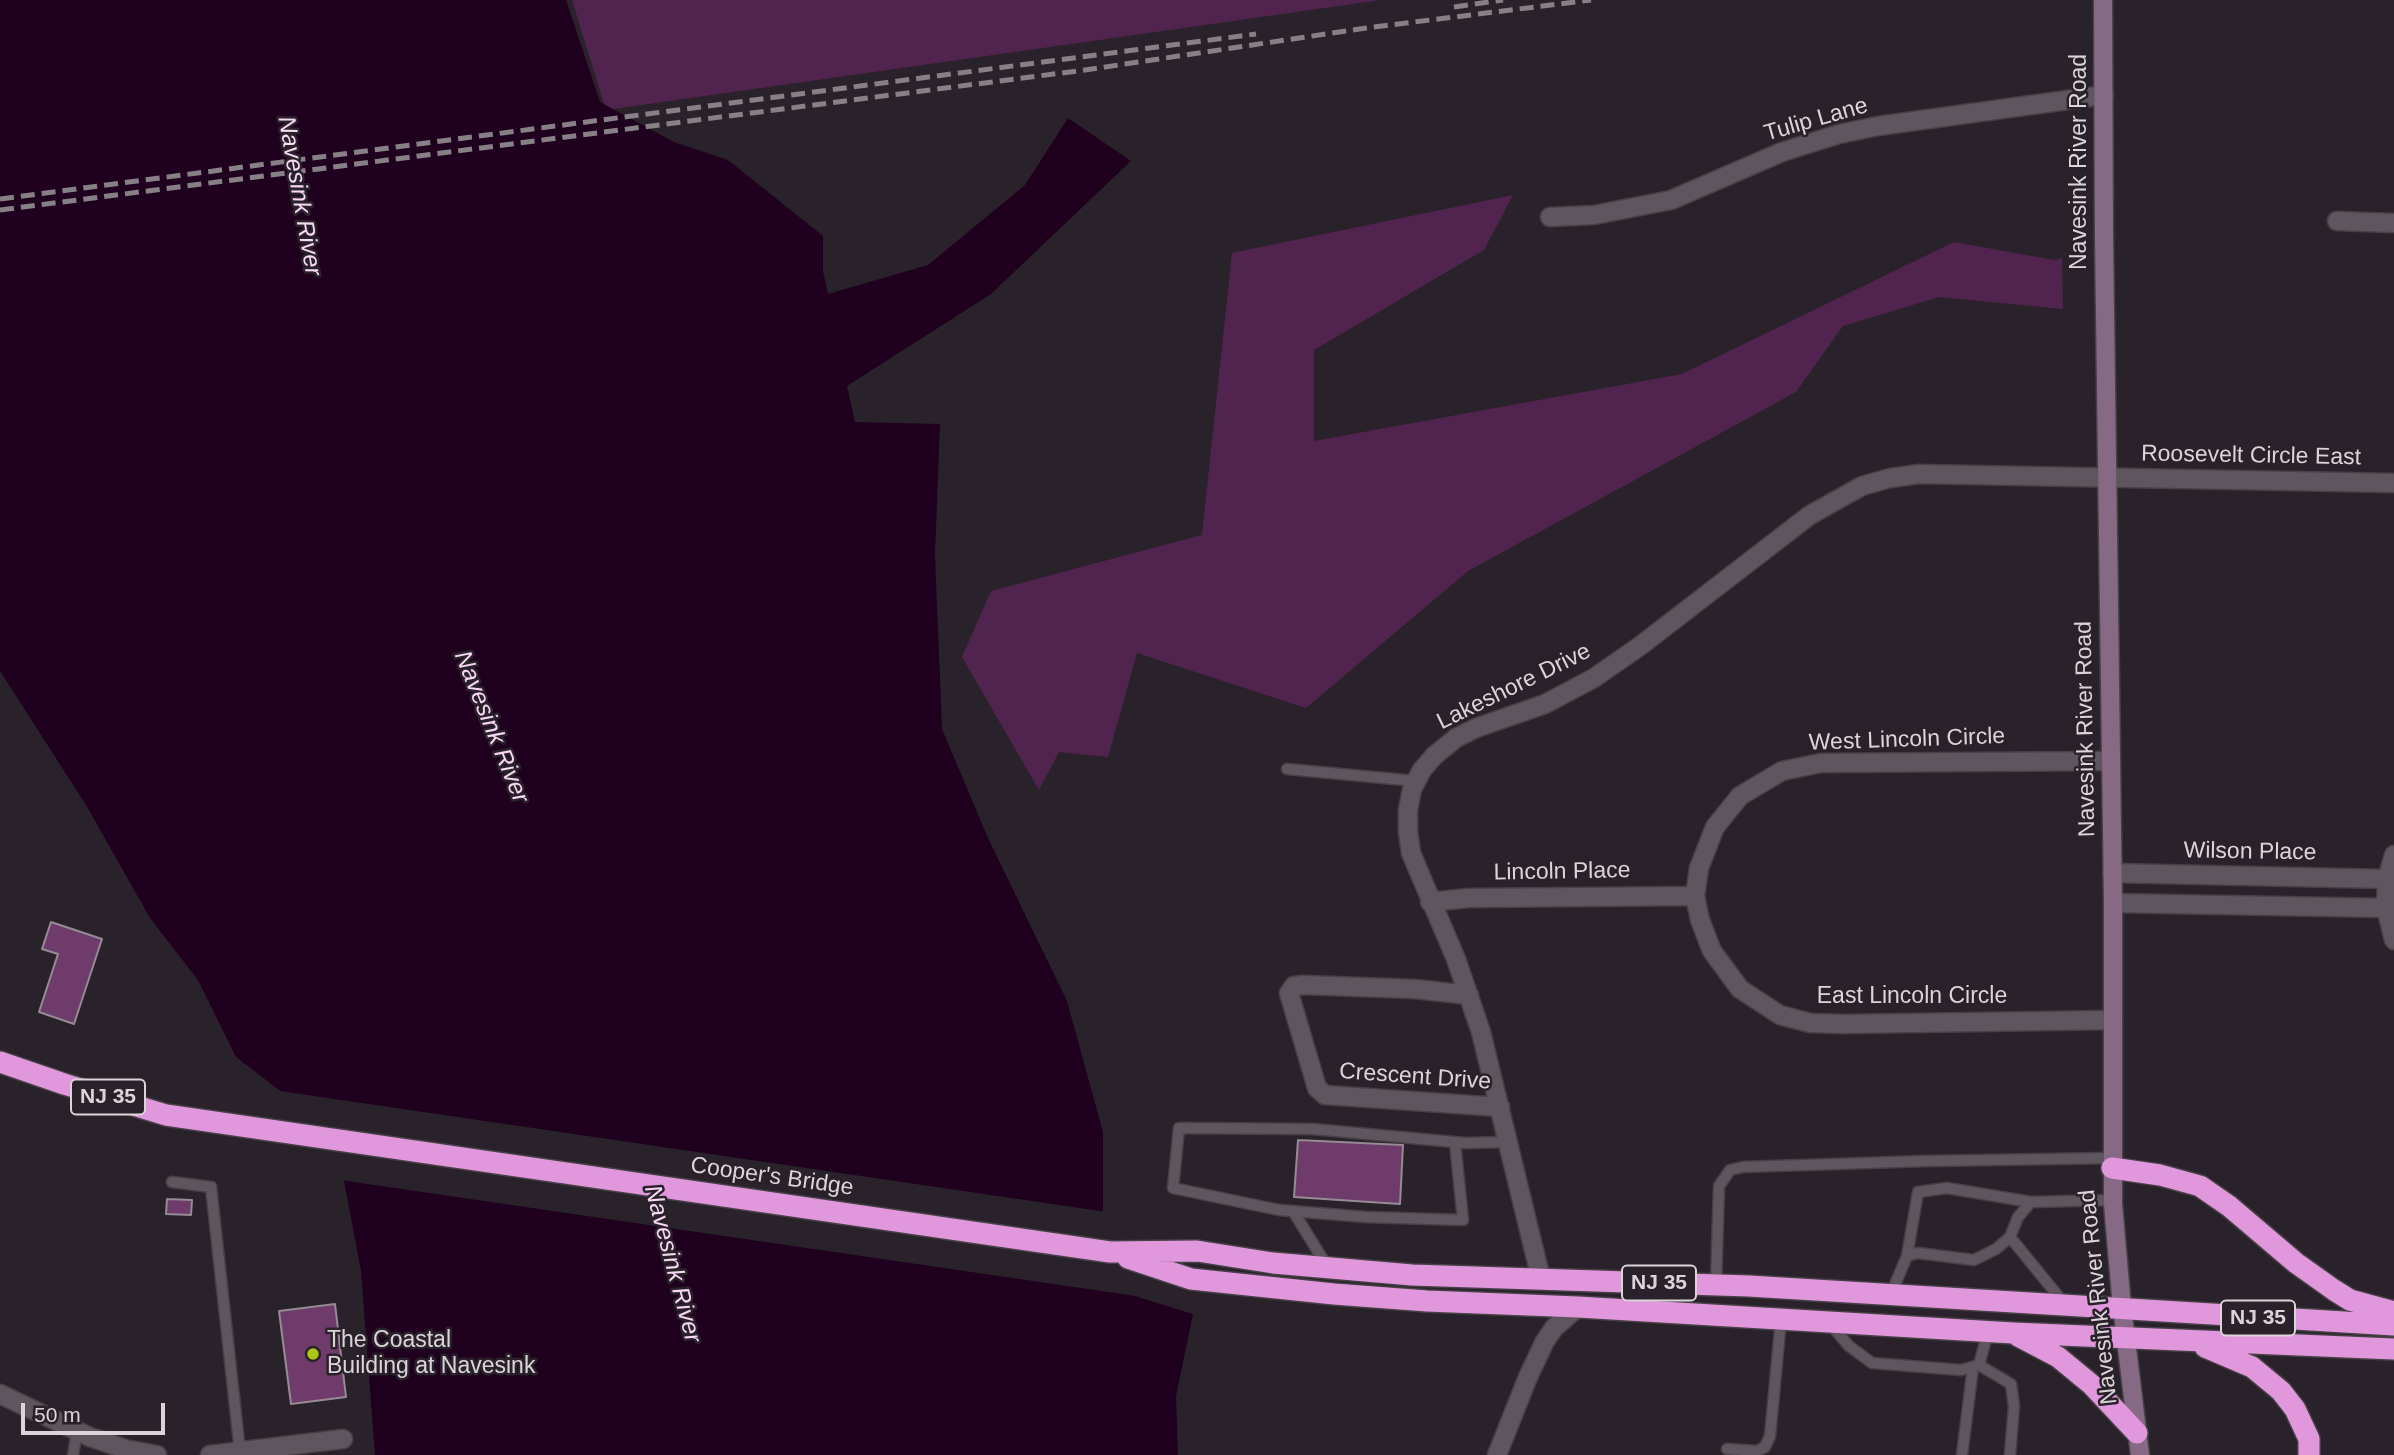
<!DOCTYPE html>
<html>
<head>
<meta charset="utf-8">
<style>
  body { margin:0 }
  #map { position:relative; width:2394px; height:1455px; overflow:hidden; background:#2a222a; font-family:Arial,sans-serif }
  canvas { display:block }
  .scale { position:absolute; left:21px; top:1403px; width:144px; height:32px; box-sizing:border-box; border:4px solid #dbd5da; border-top:0; padding-left:9px; font-size:21px; line-height:24px; white-space:nowrap; color:#dbd5da; -webkit-text-stroke:5px #2a222a; paint-order:stroke }
</style>
</head>
<body>
<div id="map">
<canvas width="2394" height="1455"></canvas>
<div class="scale">50 m</div>
</div>
<script>
const g = document.querySelector('canvas').getContext('2d');
g.lineJoin = 'round';
function paint(path, color) { g.fillStyle = color; g.fill(path, 'evenodd'); }
const shape = rows => new Path2D(rows.map(r => 'M' + r).join(''));
function trace(path, color, width, dash) { g.strokeStyle = color; g.lineWidth = width; g.lineCap = dash ? 'butt' : 'round'; g.setLineDash(dash || []); g.stroke(path); }
function write(font, color, halo, rows, align = 'center') {
  g.font = font + ' Arial,sans-serif'; g.lineWidth = 5; g.setLineDash([]); g.textBaseline = 'middle'; g.strokeStyle = halo; g.fillStyle = color; for (const [text, x, y, turn = 0] of rows) {
    g.save(); g.translate(x, y); g.rotate((+turn || 0) * Math.PI / 180); g.textAlign = isNaN(turn) ? turn : align; if (halo) g.strokeText(text, 0, 0); g.fillText(text, 0, 0); g.restore();
  }
}
const green = shape([
  [572,0,1381,0,606,110],
  [1513,195,1484,250,1314,350,1314,441,1682,374,1954,242,2054,260,2062,258,2063,309,1939,297,1843,326,1796,392,1468,571,1306,708,1137,653,1108,757,1059,752,1039,790,962,657,991,591,1202,535,1232,253]
]);
const water = shape([
  [0,0,566,0,600,102,674,142,728,160,823,236,823,271,828,294,928,265,1025,185,1068,118,1131,161,991,294,847,386,855,422,940,424,935,554,942,729,988,838,1067,1001,1103,1132,1103,1228,1115,1290,1193,1314,1176,1396,1178,1455,375,1455,361,1271,335,1133,236,1057,198,980,150,918,86,805,0,671]
]);
const pier = shape([
  [273,1090,1107,1212,1107,1228,1118,1288,1143,1297,340,1180,332,1135]
]);
const building = shape([
  [51,922,102,939,74,1024,39,1012,58,954,42,949,51,922],
  [1298,1140,1403,1145,1400,1204,1294,1197,1298,1140],
  [167,1199,192,1200,191,1215,166,1214,167,1199],
  [335,1304,346,1397,291,1404,279,1311,335,1304]
]);
const lane = shape([
  [1287,769,1416,781],
  [1455,1143,1463,1220,1366,1217,1279,1210,1173,1188,1179,1128,1313,1129,1465,1143,1508,1142],
  [172,1182,211,1187,240,1452],
  [1293,1211,1327,1266],
  [2010,1237,2063,1302],
  [1907,1256,1918,1253,1974,1260,1996,1249,2010,1237,2018,1217,2031,1202,2113,1200],
  [1716,1285,1719,1186,1730,1170,1743,1167,1926,1161,2112,1158],
  [1891,1294,1907,1256,1918,1192,1947,1188,2031,1202],
  [1831,1325,1849,1346,1872,1363,1961,1370,1979,1365,1988,1332],
  [1979,1365,2011,1384,2014,1406,2010,1455],
  [1727,1449,1757,1451,1765,1447,1770,1436,1781,1319],
  [73,1455,77,1431],
  [1962,1455,1973,1367]
]);
const street = shape([
  [1550,217,1594,215,1671,200,1782,152,1839,134,1878,126,2104,95],
  [2337,221,2394,223],
  [2110,761,1821,763,1782,771,1740,796,1715,827,1699,868,1695,896,1700,920,1712,951,1740,989,1780,1015,1810,1023,1843,1024,2113,1020],
  [2394,855,2387,879,2386,908,2394,940],
  [2112,873,2387,879],
  [1430,902,1469,898,1695,896],
  [2113,903,2386,908],
  [1469,995,1415,989,1303,985,1294,986,1289,993,1317,1088,1325,1095,1500,1107],
  [1541,1279,1481,1032,1456,959,1411,853,1408,832,1408,810,1412,789,1422,770,1434,756,1456,738,1476,728,1545,704,1594,678,1640,646,1810,515,1862,486,1890,478,1919,474,2394,483],
  [0,1394,90,1437,125,1449,157,1455],
  [210,1455,343,1439],
  [1497,1455,1528,1377,1545,1341,1554,1328,1578,1307]
]);
const secondary = shape([
  [2103,0,2104,239,2113,903,2113,1204,2122,1307,2140,1455]
]);
const highway = shape([
  [0,1062,64,1084,166,1115,1110,1252,1197,1251,1273,1263,1412,1275,1749,1286,2394,1325],
  [2112,1168,2160,1175,2200,1186,2229,1206,2296,1263,2334,1290,2350,1300,2394,1312],
  [1128,1258,1191,1279,1334,1294,1427,1301,1578,1307,2013,1333,2394,1349],
  [2018,1336,2058,1357,2092,1385,2137,1433],
  [2205,1347,2252,1367,2281,1391,2295,1409,2309,1439,2309,1455]
]);
const rail = shape([
  [1454,7,1503,0],
  [0,199,1256,34],
  [0,210,1085,70,1366,28,1591,0]
]);
const markers = [
  [313,1354,7,"#abc614"]
];
const shields = [
  [108,1097,74],
  [1659,1283,74],
  [2258,1318,74]
];
const shieldNames = [
  ["NJ 35",108,1097],
  ["NJ 35",1659,1283],
  ["NJ 35",2258,1318]
];
const streetNames = [
  ["Tulip Lane",1816,120,-16],
  ["Navesink River Road",2080,162,-90],
  ["Roosevelt Circle East",2251,456,1],
  ["Lakeshore Drive",1514,687,-26],
  ["Navesink River Road",2086,729,-91],
  ["West Lincoln Circle",1907,740,-2],
  ["Wilson Place",2250,852,1],
  ["Lincoln Place",1562,872,-1],
  ["East Lincoln Circle",1912,997],
  ["Crescent Drive",1415,1077,4],
  ["Cooper's Bridge",772,1177,8],
  ["Navesink River Road",2099,1297,-96]
];
const poiNames = [
  ["The Coastal",327,1341],
  ["Building at Navesink",327,1367]
];
const waterNames = [
  ["Navesink River",299,196,80],
  ["Navesink River",491,727,68],
  ["Navesink River",672,1264,75]
];
paint(green, '#51244f');
paint(water, '#1f001f');
paint(pier, '#2a222a');
paint(building, '#6e3b6b');
trace(building, '#958b94', 2);
trace(lane, '#474046', 13);
trace(street, '#474046', 21);
trace(secondary, '#474046', 21);
trace(highway, '#474046', 24);
trace(lane, '#5f555e', 10);
trace(street, '#5f555e', 18);
trace(secondary, '#866984', 18);
trace(highway, '#e197dc', 21);
trace(rail, '#878086', 5, [14, 7]);
for (const [x, y, r, color] of markers) { const dot = new Path2D(); dot.arc(x, y, r, 0, 2 * Math.PI); g.fillStyle = color; g.fill(dot); trace(dot, '#2a222a', 2.5); }
for (const [x, y, w] of shields) { const box = new Path2D(); box.roundRect(x - w / 2, y - 17.5, w, 35, 5); g.fillStyle = '#2a222a'; g.fill(box); trace(box, '#dbd5da', 2); }
write('bold 21px', '#dbd5da', null, shieldNames);
write('23px', '#dbd5da', '#2a222a', streetNames);
write('23px', '#dbd5da', '#2a222a', poiNames, 'left');
write('italic 24px', '#f8d8f5', '#2a222a', waterNames);
</script>
</body>
</html>
